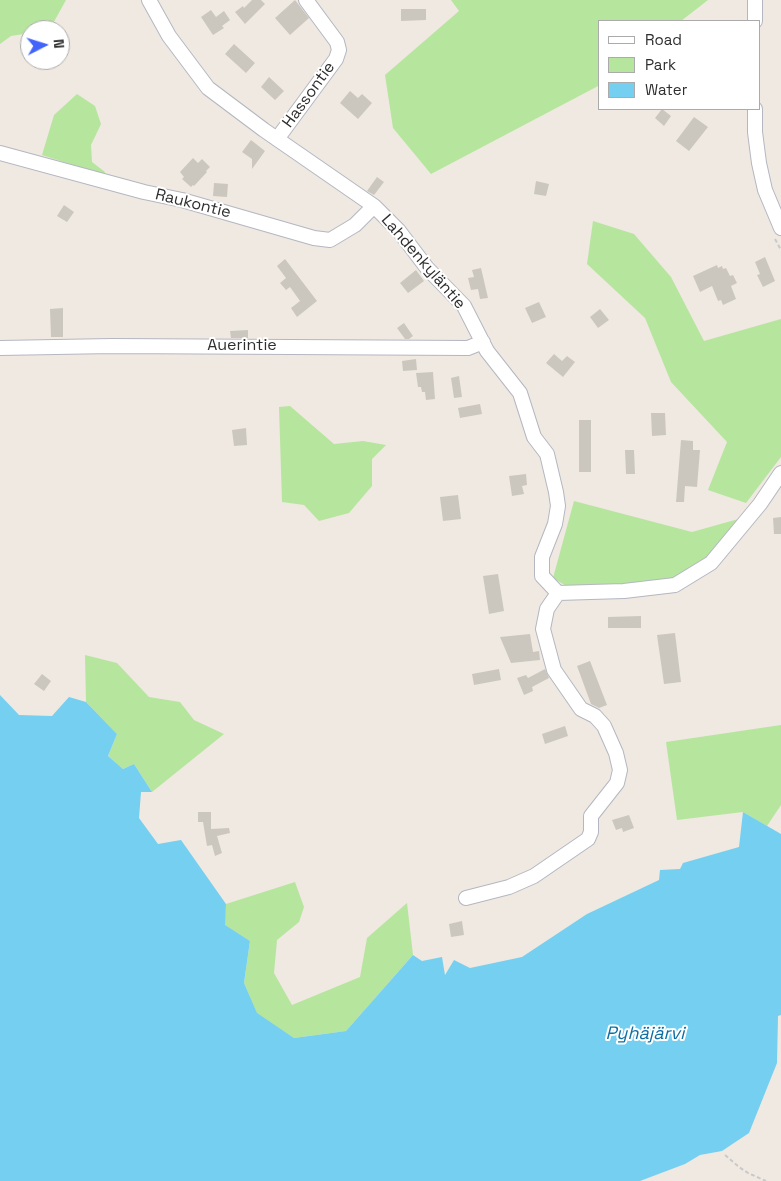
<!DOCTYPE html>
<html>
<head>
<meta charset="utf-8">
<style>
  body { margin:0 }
  #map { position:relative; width:781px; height:1181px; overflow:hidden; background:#efe9e1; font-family:"Space Grotesk",sans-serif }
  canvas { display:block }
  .legend { position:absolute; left:598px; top:20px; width:162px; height:90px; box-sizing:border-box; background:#fff; border:1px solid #ababab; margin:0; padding:6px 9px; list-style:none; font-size:15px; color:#2e2e2e }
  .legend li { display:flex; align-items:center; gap:10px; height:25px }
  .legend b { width:25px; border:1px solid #ababab }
  .north { position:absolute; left:20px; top:20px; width:50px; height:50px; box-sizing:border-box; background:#fff; border:1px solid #ababab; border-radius:50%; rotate:85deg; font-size:14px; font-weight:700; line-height:20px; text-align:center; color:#2e2e2e }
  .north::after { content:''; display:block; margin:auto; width:18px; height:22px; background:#4264fb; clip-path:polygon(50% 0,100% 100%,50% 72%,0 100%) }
</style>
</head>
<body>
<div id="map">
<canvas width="781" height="1181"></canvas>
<ul class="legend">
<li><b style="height:6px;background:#fff"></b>Road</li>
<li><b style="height:14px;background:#b6e59e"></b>Park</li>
<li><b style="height:14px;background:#75cff0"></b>Water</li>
</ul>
<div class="north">N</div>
</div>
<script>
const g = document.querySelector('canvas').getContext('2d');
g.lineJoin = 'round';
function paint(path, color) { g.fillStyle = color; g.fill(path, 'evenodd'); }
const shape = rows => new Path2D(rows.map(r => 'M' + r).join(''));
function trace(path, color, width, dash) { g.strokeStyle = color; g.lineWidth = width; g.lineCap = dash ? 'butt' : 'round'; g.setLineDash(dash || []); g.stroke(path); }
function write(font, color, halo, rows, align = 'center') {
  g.font = font + ' "Space Grotesk",sans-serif'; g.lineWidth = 4; g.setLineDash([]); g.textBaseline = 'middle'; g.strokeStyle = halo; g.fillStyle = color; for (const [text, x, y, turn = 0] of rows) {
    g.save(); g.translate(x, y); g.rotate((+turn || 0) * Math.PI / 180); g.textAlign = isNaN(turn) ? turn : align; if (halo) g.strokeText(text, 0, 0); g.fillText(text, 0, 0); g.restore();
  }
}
const green = shape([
  [0,0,66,0,50,29,30,30,30,33,11,36,0,44],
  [451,0,708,0,681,21,600,21,600,85,431,174,393,128,385,75,459,11],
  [77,94,95,106,101,124,91,145,92,162,105,172,104,175,42,155,54,115],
  [593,221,634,234,671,277,704,341,781,319,781,457,746,503,708,490,727,442,671,382,645,318,587,264],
  [290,406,334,444,363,441,386,445,372,459,372,486,349,513,319,521,304,505,282,502,279,407],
  [574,501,692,532,742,518,706,563,663,582,568,587,553,578],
  [85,655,117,663,149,697,180,702,194,720,224,734,152,792,134,764,123,769,108,756,117,734,86,702],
  [781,725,781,805,767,826,743,812,677,820,666,742],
  [295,882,304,907,299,922,277,940,274,973,292,1005,360,977,367,938,407,903,413,955,346,1031,294,1038,257,1014,244,983,250,941,224,925,226,904]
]);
const water = shape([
  [0,695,19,715,52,716,69,697,86,702,117,734,108,756,123,769,134,764,152,792,141,792,139,818,158,844,181,840,226,904,225,925,250,941,244,983,257,1013,294,1038,346,1031,413,955,422,961,442,957,445,975,454,960,470,968,522,957,587,914,659,880,660,870,680,869,683,863,739,847,743,812,781,834,781,1015,778,1016,777,1063,749,1133,722,1151,700,1155,685,1164,640,1181,0,1181]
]);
const building = shape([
  [252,0,261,0,265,4,245,24,235,12,243,6,244,8],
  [295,0,309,18,290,35,275,18],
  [401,9,426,9,426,20,401,21],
  [211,10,216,17,224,11,230,20,222,26,224,28,213,35,201,17],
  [234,44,255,63,246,73,225,54],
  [269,77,284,91,275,100,261,87],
  [350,91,358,98,362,94,372,103,358,119,340,103],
  [662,109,671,116,664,126,655,118],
  [694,117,708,127,689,151,676,141],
  [251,140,265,151,252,169,252,159,242,152],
  [193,158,198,163,202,159,210,167,206,171,207,172,194,186,193,185,191,187,182,179,184,177,180,172],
  [377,177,384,182,374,195,367,191],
  [536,181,549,184,546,196,534,194],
  [214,183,228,184,227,197,213,196],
  [64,205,74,212,67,222,57,216],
  [765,257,775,281,763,287,757,275,760,274,755,262],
  [285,259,317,301,297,317,291,308,300,301,290,287,286,290,280,283,286,278,277,266],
  [717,265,718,268,722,266,723,269,726,268,730,276,733,275,737,283,731,286,736,299,723,305,721,300,718,301,712,286,700,292,693,276],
  [481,268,488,298,480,299,478,289,471,290,468,278,474,277,472,270],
  [416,270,424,281,408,293,400,283],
  [539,302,546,317,532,323,525,308],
  [63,308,63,337,51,337,50,309],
  [600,309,609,320,598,328,590,317],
  [404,323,413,336,409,339,405,339,397,328],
  [248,330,248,338,231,338,230,331],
  [554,354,562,361,567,356,575,362,563,377,546,363],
  [416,359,417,370,403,371,402,361],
  [433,372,435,399,426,400,425,392,422,392,421,387,418,387,416,373],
  [459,376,462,397,454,398,451,378],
  [480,404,482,414,460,418,458,408],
  [651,413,665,413,666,435,652,436],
  [579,420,591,420,591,472,579,472],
  [246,428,247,445,234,446,232,430],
  [681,440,693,441,693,450,700,450,697,487,685,486,684,502,676,502],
  [625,450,634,450,635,474,626,474],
  [526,474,527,485,522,486,524,494,512,496,509,476],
  [458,495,461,519,443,521,440,497],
  [781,517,781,534,774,534,773,518],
  [498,574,504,611,489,614,483,576],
  [641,616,641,628,608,628,608,617],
  [675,633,681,682,664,684,657,635],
  [530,634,533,652,539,651,540,660,511,663,500,637],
  [590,661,607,705,599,708,591,704,577,666],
  [499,669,501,680,474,685,472,674],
  [545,669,549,678,532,687,533,691,524,695,517,678,526,675,528,678],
  [42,674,51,681,44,691,34,684],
  [565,726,568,736,545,744,542,734],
  [198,812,211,812,211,829,229,828,230,833,217,836,222,853,215,856,212,845,207,846,203,822,198,822],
  [629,815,634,828,623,832,622,828,616,830,612,820],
  [462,921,464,935,451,937,449,924]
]);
const path = shape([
  [775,239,781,250],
  [725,1155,739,1167,748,1173,766,1181]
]);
const minor = shape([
  [149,0,169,36,208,88,264,130,374,206,399,231,427,268,464,306,487,351,520,393,534,437,547,454,556,492,558,506,555,524,542,557,542,576,558,593,624,591,675,585,711,563,760,504,781,473],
  [755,21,755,0],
  [755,109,755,132,759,163,765,190,781,228],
  [277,139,336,59,339,50,337,42,306,0],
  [0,153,144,192,182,200,314,238,330,240,355,225,374,206],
  [0,348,112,346,468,348,483,342],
  [466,898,509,887,534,876,588,839,591,832,591,816,617,783,620,770,616,753,604,726,595,716,581,709,554,670,543,629,547,609,558,593]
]);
const streetNames = [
  ["Hassontie",309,95,-54],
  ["Raukontie",193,204,14],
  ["Lahdenkyläntie",423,262,49],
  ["Auerintie",242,346]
];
const waterNames = [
  ["Pyhäjärvi",645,1034]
];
paint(green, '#b6e59e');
paint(water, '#75cff0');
paint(building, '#cbc7bf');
trace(minor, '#b4b7c1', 16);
trace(path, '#c9c9c9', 2, [4, 2.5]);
trace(minor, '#fff', 14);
write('16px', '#2e2e2e', '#fff', streetNames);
write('italic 18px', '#0d6fa3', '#fff', waterNames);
</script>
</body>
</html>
